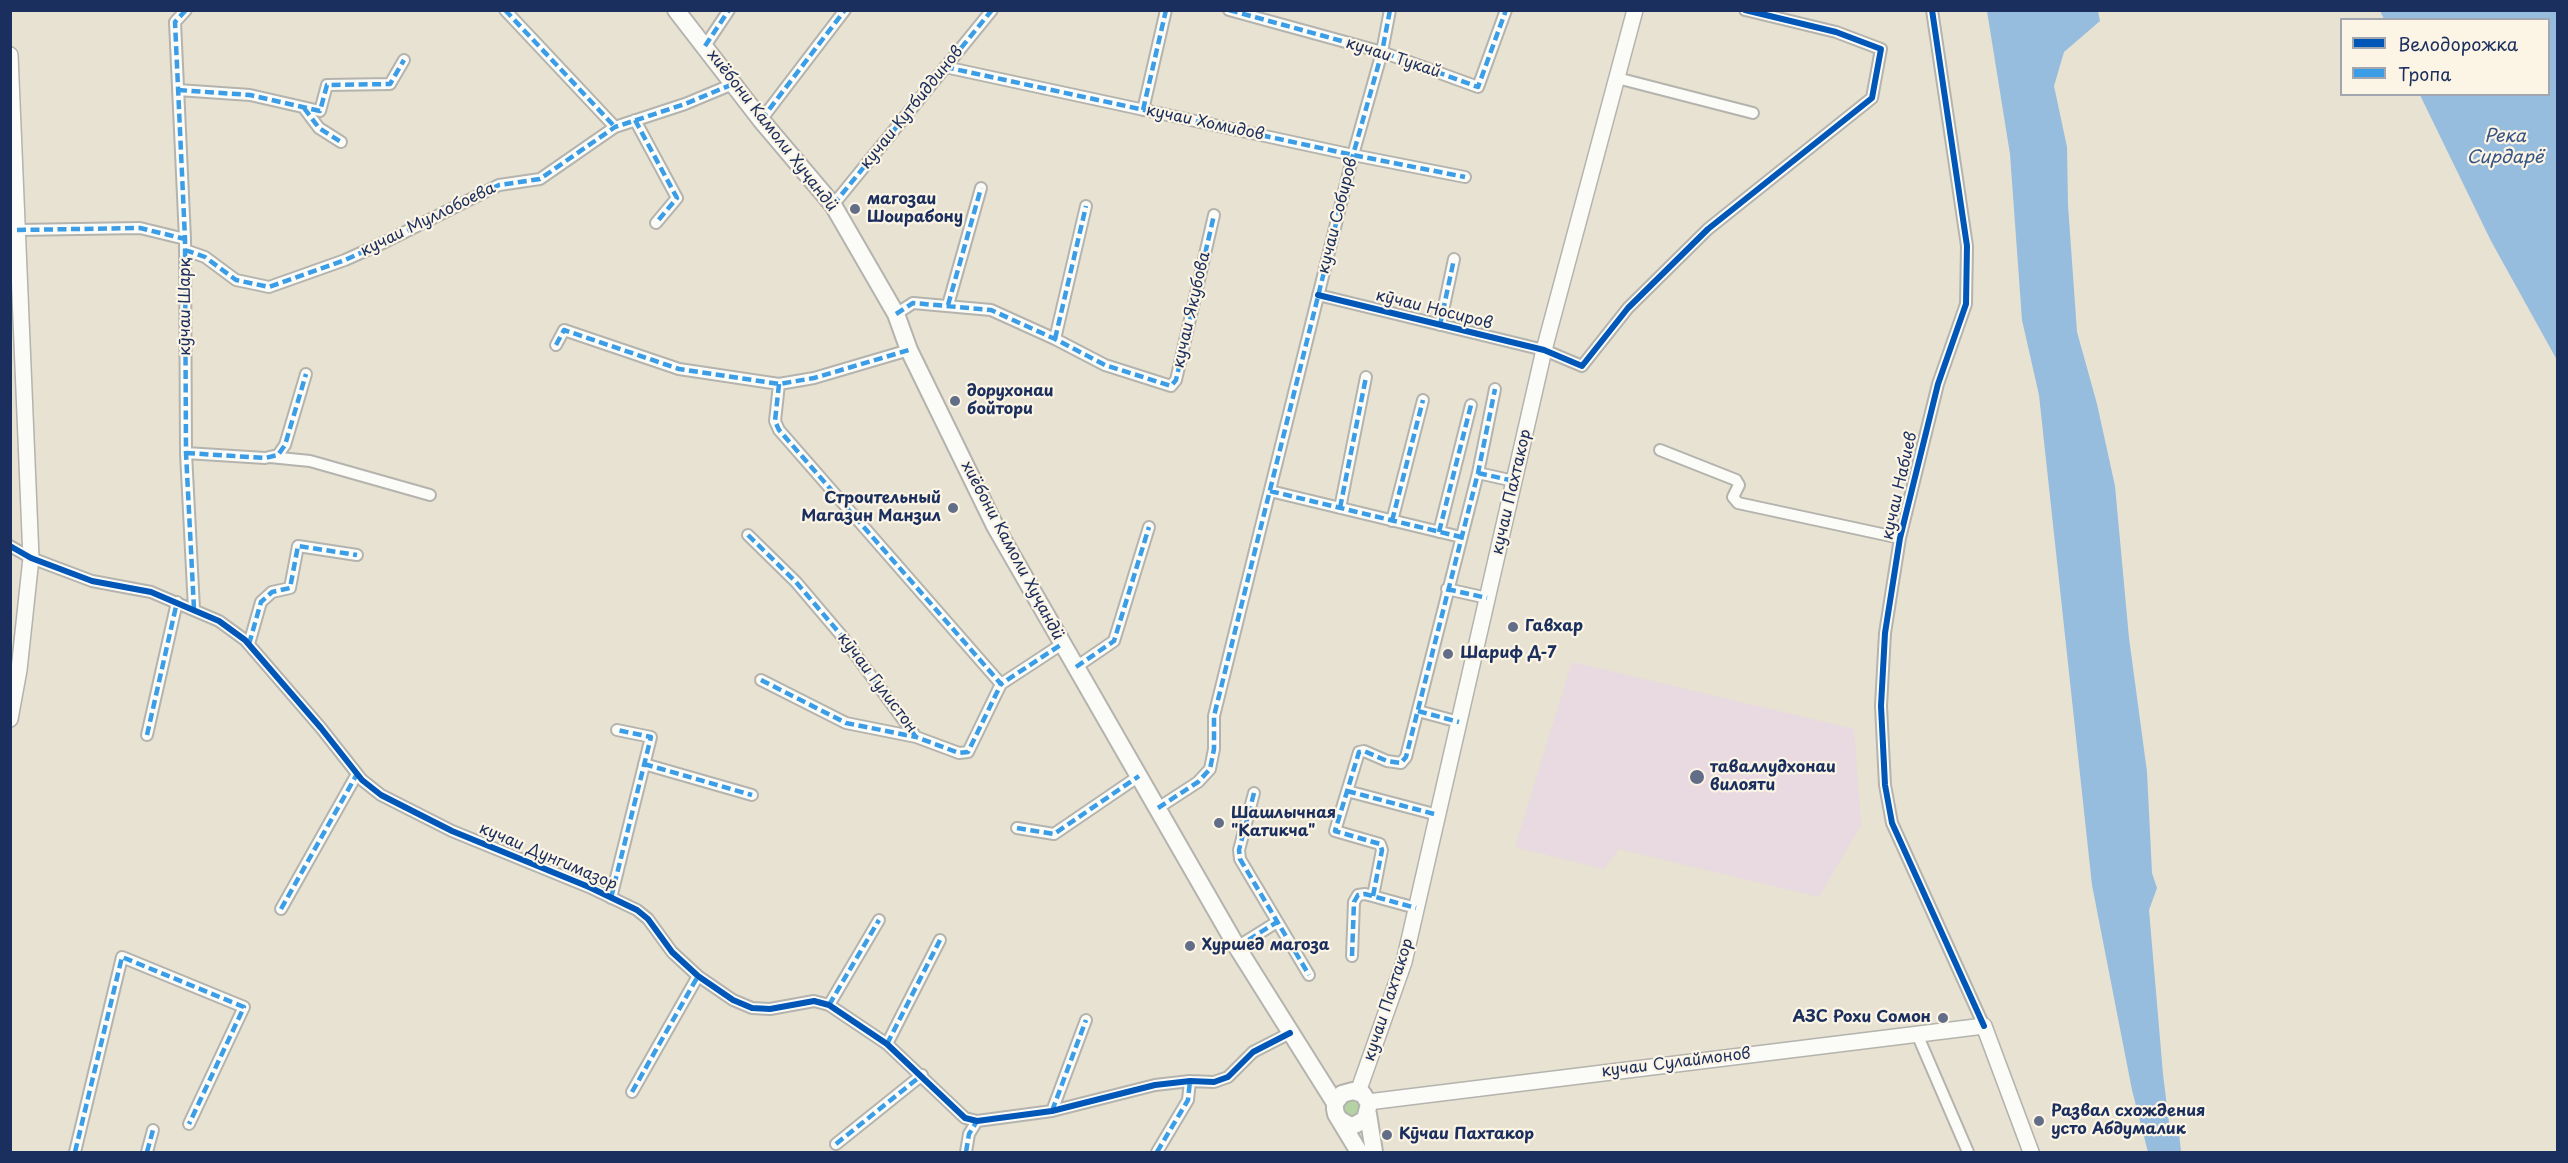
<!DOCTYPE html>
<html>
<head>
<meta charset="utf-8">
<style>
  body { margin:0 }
  #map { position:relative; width:2568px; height:1163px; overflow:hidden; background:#e7e2d2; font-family:"Playpen Sans",sans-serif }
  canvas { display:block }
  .frame { position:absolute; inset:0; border:12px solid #1b2f5e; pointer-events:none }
  .legend { position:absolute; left:2340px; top:18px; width:210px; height:78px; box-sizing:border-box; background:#fcf5e5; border:2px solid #a2a6af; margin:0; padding:8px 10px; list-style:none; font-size:18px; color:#1b2f5e }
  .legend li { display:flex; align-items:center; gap:12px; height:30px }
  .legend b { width:30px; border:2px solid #a2a6af }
</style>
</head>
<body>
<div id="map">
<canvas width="2568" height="1163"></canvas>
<div class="frame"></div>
<ul class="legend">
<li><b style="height:8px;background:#0057b8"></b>Велодорожка</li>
<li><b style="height:8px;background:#3b9de6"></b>Тропа</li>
</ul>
</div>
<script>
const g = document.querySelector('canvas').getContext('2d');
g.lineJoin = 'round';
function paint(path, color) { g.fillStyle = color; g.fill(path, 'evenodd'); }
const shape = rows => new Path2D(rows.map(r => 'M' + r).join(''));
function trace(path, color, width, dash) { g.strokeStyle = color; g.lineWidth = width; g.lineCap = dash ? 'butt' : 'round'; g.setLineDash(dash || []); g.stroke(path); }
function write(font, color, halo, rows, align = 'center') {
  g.font = font + ' "Playpen Sans",sans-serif'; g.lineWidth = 4.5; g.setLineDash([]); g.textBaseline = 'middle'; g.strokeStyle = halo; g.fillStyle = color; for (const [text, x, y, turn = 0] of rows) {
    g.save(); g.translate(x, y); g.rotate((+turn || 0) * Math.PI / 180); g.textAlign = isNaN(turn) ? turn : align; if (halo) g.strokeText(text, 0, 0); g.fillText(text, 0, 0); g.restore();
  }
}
const built = shape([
  [1572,662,1854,729,1861,825,1819,897,1619,849,1604,869,1515,847]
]);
const green = shape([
  [1352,1098,1361,1103,1359,1116,1350,1118,1344,1112,1343,1107,1345,1101]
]);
const water = shape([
  [1987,11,2098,11,2100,21,2064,52,2054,86,2067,147,2068,205,2077,332,2097,404,2115,486,2129,638,2147,772,2152,873,2157,888,2149,910,2163,1074,2169,1123,2179,1133,2181,1152,2148,1152,2132,1090,2092,885,2039,395,2022,320,2010,154],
  [2380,11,2557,11,2557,360,2491,241,2420,95,2548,94,2548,20,2384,19]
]);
const street = shape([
  [186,10,175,22,185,239,186,453,194,609],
  [505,10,615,127],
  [1229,10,1382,52,1478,87,1506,10],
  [1932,10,1967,246,1966,304,1938,384,1900,538,1885,633,1881,706,1885,785,1892,823,1984,1026],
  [705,46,729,10],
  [945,67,1353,155,1465,177],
  [1617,78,1753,113],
  [178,90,250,95,320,111,327,85,390,84,404,60],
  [304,108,319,128,341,142],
  [1143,110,1166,10],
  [635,120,677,198,656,223],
  [761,120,845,10],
  [833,205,992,10],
  [17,230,140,228,185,239],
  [185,250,205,257,236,280,269,287,345,260,385,242,499,185,540,179,615,127,685,104,733,84],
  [1318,295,1544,350,1582,366,1628,308,1708,229,1872,98,1881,49,1836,32,1745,10],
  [948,305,981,188],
  [896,314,913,303,991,310,1055,339,1105,365,1171,386,1176,380,1214,215],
  [1440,325,1454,259],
  [1055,339,1086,206],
  [556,345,564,330,679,369,779,384,814,378,909,350],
  [779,384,775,421,779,430,1001,684,1062,644],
  [1660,450,1736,480,1739,485,1733,497,1738,503,1900,538],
  [186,453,265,458,278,455,285,445,306,374],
  [270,457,310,461,430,495],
  [1478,473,1514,481],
  [1270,491,1461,537],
  [1340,508,1366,377],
  [1392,521,1423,400],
  [1439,532,1471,405],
  [748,535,796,582,841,635,916,737,959,753,968,752,1001,684],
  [10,546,31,558,92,581,151,592,219,621,245,640,321,728,362,780,381,795,452,831,589,887,637,910,648,919,672,952,698,976,733,1000,752,1008,770,1009,814,1001,829,1005,887,1044,965,1118,977,1121,1052,1111,1155,1085,1190,1081,1214,1082,1228,1077,1253,1052,1290,1033],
  [1447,589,1487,598],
  [249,644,261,602,272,592,290,588,298,546,357,555],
  [1076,667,1114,641,1149,527],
  [761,680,846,723,916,737],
  [1418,711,1459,722],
  [147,735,177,602],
  [644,764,752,795],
  [1347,791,1438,815],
  [1254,793,1239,850,1240,859,1309,975],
  [1158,808,1198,782,1210,769,1214,749,1214,716,1353,155,1382,52,1390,10],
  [1017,828,1054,834,1139,776],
  [1373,896,1382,850,1380,844,1335,831,1359,752,1364,751,1387,761,1401,763,1406,757,1478,473,1495,389],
  [611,898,651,737,617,730],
  [281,909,357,774],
  [1237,947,1277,922],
  [1352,956,1354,902,1358,895,1365,894,1416,908],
  [829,1005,879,920],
  [1917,1034,1968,1152],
  [887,1044,940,940],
  [632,1092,698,976],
  [1052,1111,1086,1020],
  [836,1144,922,1075],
  [75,1152,122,957,244,1007,189,1124],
  [147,1152,153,1130],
  [966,1152,969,1134,977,1121],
  [1157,1152,1188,1100,1190,1081]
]);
const secondary = shape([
  [10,55,31,558,19,670,10,719],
  [1358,1092,1404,962,1544,350,1635,10],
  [1368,1102,1984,1026,2031,1152]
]);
const primary = shape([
  [676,10,761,120,833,205,896,314,909,350,995,526,1237,947,1335,1103],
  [1368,1114,1374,1152],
  [1339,1119,1349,1125,1355,1125,1365,1119,1369,1104,1363,1094,1353,1091,1342,1094,1335,1103,1335,1109,1336,1114,1359,1152]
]);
const quiet = shape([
  [186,10,175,22,185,239,186,453,194,609],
  [505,10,615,127],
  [1229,10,1382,52,1478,87,1506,10],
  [705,46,729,10],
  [945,67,1353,155,1465,177],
  [178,90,250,95,320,111,327,85,390,84,404,60],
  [304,108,319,128,341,142],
  [1143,110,1166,10],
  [635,120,677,198,656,223],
  [761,120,845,10],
  [833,205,992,10],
  [17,230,140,228,185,239],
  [185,250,205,257,236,280,269,287,345,260,385,242,499,185,540,179,615,127,685,104,733,84],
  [948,305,981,188],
  [896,314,913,303,991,310,1055,339,1105,365,1171,386,1176,380,1214,215],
  [1440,325,1454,259],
  [1055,339,1086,206],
  [556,345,564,330,679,369,779,384,814,378,909,350],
  [779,384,775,421,779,430,1001,684,1062,644],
  [186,453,265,458,278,455,285,445,306,374],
  [1478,473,1514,481],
  [1270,491,1461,537],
  [1340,508,1366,377],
  [1392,521,1423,400],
  [1439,532,1471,405],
  [748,535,796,582,841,635,916,737,959,753,968,752,1001,684],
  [1447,589,1487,598],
  [249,644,261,602,272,592,290,588,298,546,357,555],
  [1076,667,1114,641,1149,527],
  [761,680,846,723,916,737],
  [1418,711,1459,722],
  [147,735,177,602],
  [644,764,752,795],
  [1347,791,1438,815],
  [1254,793,1239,850,1240,859,1309,975],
  [1158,808,1198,782,1210,769,1214,749,1214,716,1353,155,1382,52,1390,10],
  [1017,828,1054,834,1139,776],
  [1373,896,1382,850,1380,844,1335,831,1359,752,1364,751,1387,761,1401,763,1406,757,1478,473,1495,389],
  [611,898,651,737,617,730],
  [281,909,357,774],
  [1237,947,1277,922],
  [1352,956,1354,902,1358,895,1365,894,1416,908],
  [829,1005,879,920],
  [887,1044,940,940],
  [632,1092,698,976],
  [1052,1111,1086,1020],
  [836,1144,922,1075],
  [75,1152,122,957,244,1007,189,1124],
  [147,1152,153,1130],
  [966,1152,969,1134,977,1121],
  [1157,1152,1188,1100,1190,1081]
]);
const cycleway = shape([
  [1932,10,1967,246,1966,304,1938,384,1900,538,1885,633,1881,706,1885,785,1892,823,1984,1026],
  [1318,295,1544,350,1582,366,1628,308,1708,229,1872,98,1881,49,1836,32,1745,10],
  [10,546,31,558,92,581,151,592,219,621,245,640,321,728,362,780,381,795,452,831,589,887,637,910,648,919,672,952,698,976,733,1000,752,1008,770,1009,814,1001,829,1005,887,1044,965,1118,977,1121,1052,1111,1155,1085,1190,1081,1214,1082,1228,1077,1253,1052,1290,1033]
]);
const markers = [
  [855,209,6,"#626e87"],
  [955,401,6,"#626e87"],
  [953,508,6,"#626e87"],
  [1513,627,6,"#626e87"],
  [1448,654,6,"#626e87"],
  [1697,777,8,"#626e87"],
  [1219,823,6,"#626e87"],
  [1190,946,6,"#626e87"],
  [1943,1018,6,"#626e87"],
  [2039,1121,6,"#626e87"],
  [1387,1135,6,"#626e87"]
];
const streetNames = [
  ["кучаи Тукай",1393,58,18],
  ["кучаи Кутбиддинов",912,108,-51],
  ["кучаи Хомидов",1205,123,12],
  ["хиёбони Камоли Хуҷандӣ",772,131,52],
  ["кучаи Собиров",1338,216,-76],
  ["кучаи Муллобоева",428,220,-26],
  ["кӯчаи Шарқ",186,307,-90],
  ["кучаи Якубова",1192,310,-77],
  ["кӯчаи Носиров",1434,310,14],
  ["кучаи Набиев",1900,486,-77],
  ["кучаи Пахтакор",1512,492,-77],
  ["хиёбони Камоли Хуҷандӣ",1012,551,62],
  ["кӯчаи Гулистон",877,683,53],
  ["кучаи Дунгимазор",548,857,23],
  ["кучаи Пахтакор",1389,1000,-72],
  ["кучаи Сулаймонов",1676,1063,-7]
];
const poiNames = [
  ["магозаи",867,200],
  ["Шоирабону",867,218],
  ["дорухонаи",967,392],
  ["бойтори",967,410],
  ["Строительный",941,499,"right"],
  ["Магазин Манзил",941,517,"right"],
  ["Гавхар",1525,627],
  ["Шариф Д-7",1460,654],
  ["таваллудхонаи",1710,768],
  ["вилояти",1710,786],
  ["Шашлычная",1231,814],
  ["\"Катикча\"",1231,832],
  ["Хуршед магоза",1202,946],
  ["АЗС Рохи Сомон",1931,1018,"right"],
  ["Развал схождения",2051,1112],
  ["усто Абдумалик",2051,1130],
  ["Кӯчаи Пахтакор",1399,1135]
];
const waterNames = [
  ["Река",2505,137],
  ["Сирдарё",2505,158]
];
paint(built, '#e9d9e0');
paint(green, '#b4d3a2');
paint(water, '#96bcde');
trace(street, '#b4b3ad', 14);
trace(secondary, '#b4b3ad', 18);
trace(primary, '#b4b3ad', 20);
trace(street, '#fbfbf8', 10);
trace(secondary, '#fbfbf8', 15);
trace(primary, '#fbfbf8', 16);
trace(quiet, '#3b9de6', 4.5, [9, 4.5]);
trace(cycleway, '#0057b8', 6);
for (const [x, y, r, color] of markers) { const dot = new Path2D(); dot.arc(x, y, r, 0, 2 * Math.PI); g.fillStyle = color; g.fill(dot); trace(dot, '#fcf5e5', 2); }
write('16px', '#1b2f5e', '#fcf5e5', streetNames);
write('bold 16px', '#1b2f5e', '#fcf5e5', poiNames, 'left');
write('italic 18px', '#355486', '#fcf5e5', waterNames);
</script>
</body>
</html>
